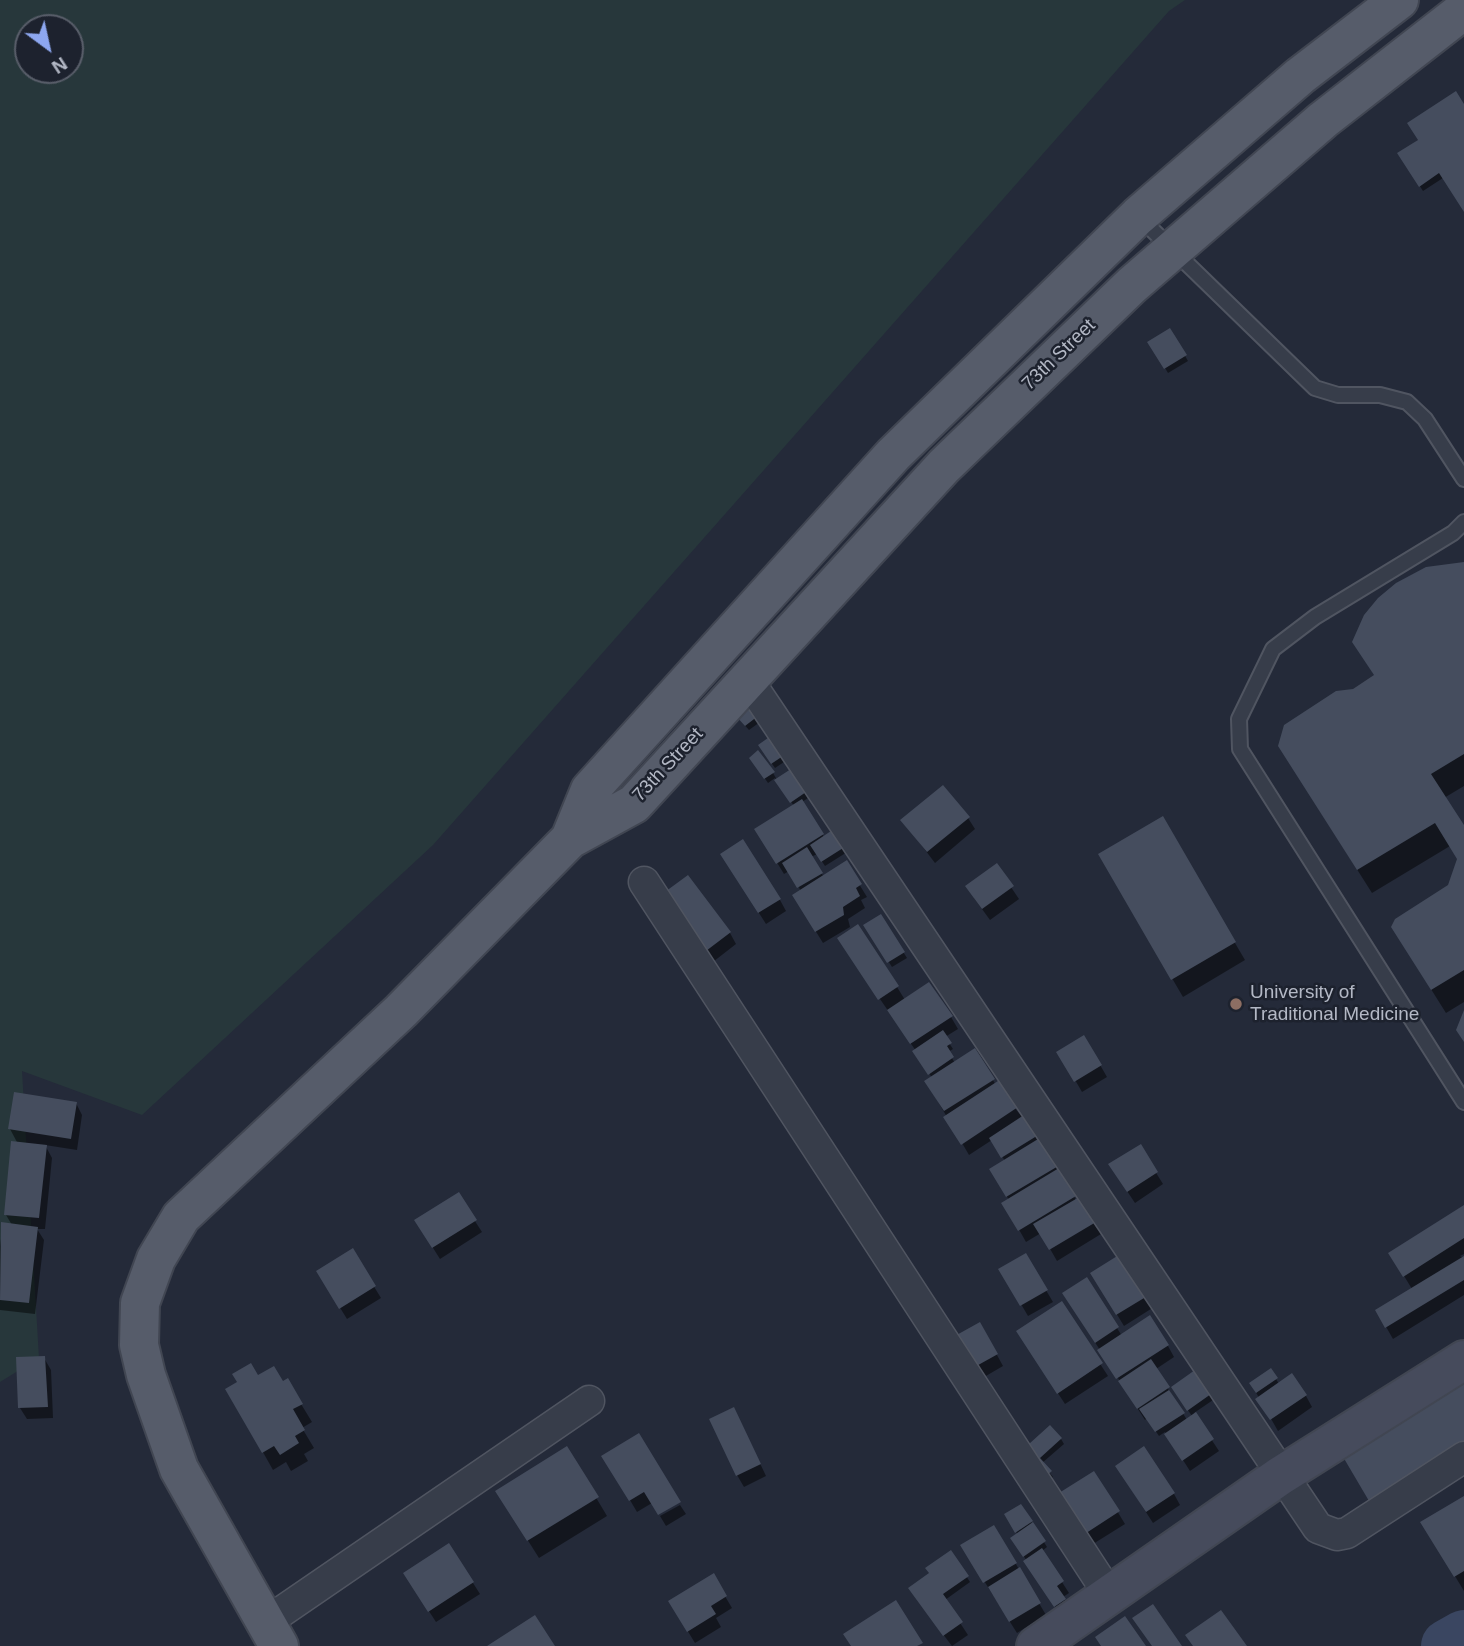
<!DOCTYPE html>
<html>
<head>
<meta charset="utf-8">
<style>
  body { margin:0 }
  #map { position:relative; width:1464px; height:1646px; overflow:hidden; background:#242a39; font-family:Helvetica,sans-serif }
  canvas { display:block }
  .north { position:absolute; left:14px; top:14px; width:70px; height:70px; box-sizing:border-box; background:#1d222e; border:2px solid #595e6a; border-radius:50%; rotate:147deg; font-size:19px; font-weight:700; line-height:28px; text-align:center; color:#b3b8c5 }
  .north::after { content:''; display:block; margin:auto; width:24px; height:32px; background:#8da7f0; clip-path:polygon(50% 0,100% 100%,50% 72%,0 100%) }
</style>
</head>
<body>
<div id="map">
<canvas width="1464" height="1646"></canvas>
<div class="north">N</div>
</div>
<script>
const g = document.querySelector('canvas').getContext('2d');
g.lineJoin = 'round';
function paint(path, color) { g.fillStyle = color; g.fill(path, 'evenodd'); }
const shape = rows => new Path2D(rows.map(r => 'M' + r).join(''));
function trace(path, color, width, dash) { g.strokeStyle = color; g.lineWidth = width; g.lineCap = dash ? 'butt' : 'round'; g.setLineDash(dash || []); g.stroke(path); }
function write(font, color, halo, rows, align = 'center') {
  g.font = font + ' Helvetica,sans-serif'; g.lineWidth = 5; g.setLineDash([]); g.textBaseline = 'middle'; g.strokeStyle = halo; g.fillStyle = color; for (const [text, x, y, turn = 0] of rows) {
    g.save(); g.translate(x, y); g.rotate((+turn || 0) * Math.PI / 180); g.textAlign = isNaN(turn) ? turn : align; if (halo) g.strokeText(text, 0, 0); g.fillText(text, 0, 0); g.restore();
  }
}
const green = shape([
  [0,0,1185,0,1169,11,433,845,142,1115,22,1071,39,1358,0,1382],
  [28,28,70,28,70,70,28,70]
]);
const shadow = shape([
  [1464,107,1464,211,1443,178,1423,191,1399,154],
  [1170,330,1188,361,1168,373,1150,343],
  [1464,565,1464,786,1444,798,1464,829,1464,1002,1446,1013,1407,951,1450,886,1459,860,1450,846,1372,893,1294,770,1353,691,1375,676,1354,642],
  [757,717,760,722,749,730,740,720],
  [763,751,790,758,775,768],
  [754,763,773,773,777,780,793,769,811,796,802,802,824,837,852,849,825,866,817,854,811,857,824,877,846,863,867,897,861,900,865,908,848,919,850,927,823,943,794,896,801,891,789,871,784,874,757,830,794,806,775,778,768,783],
  [968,818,975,829,935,863,903,821],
  [1162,819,1245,960,1183,997,1100,855],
  [996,865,1019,899,990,920,974,898],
  [729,866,780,900,786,911,766,924],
  [667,909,730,933,736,944,709,965],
  [881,917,907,958,892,967,866,926],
  [846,950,897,987,905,1000,951,1017,958,1029,945,1037,953,1049,948,1052,955,1063,974,1051,996,1085,1023,1118,1026,1116,1076,1200,1080,1198,1101,1234,1057,1261,1041,1233,1026,1242,1004,1203,1009,1200,991,1169,1005,1161,992,1140,969,1155,933,1093,932,1078,916,1051],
  [1084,1037,1107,1077,1082,1092,1059,1052],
  [76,1103,82,1115,77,1150,45,1145,52,1158,45,1229,37,1229,44,1240,35,1314,0,1310,0,1246,3,1224,12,1225,6,1215,18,1144,10,1129],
  [1140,1147,1163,1184,1135,1203,1117,1176],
  [458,1195,482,1232,440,1259,423,1232],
  [1464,1207,1464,1254,1460,1256,1464,1258,1464,1295,1393,1339,1377,1311,1412,1289,1390,1253],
  [352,1251,381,1298,347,1319,318,1272],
  [1025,1255,1053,1302,1028,1316,1001,1270],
  [1086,1279,1122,1336,1168,1346,1174,1357,1156,1369,1187,1420,1192,1416,1176,1393,1194,1373,1213,1400,1194,1413,1219,1451,1190,1471,1165,1432,1159,1436,1147,1418,1145,1420,1071,1305],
  [1099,1285,1148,1296,1154,1307,1124,1326],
  [1061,1304,1108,1376,1065,1404,1025,1343],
  [980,1324,1003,1366,979,1380,956,1338],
  [44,1358,51,1370,53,1418,27,1419,20,1408],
  [258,1378,282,1383,287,1381,312,1422,302,1428,314,1448,304,1454,308,1461,291,1471,286,1462,273,1470,228,1390],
  [1276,1379,1279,1384,1306,1396,1312,1407,1278,1431,1254,1389],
  [740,1421,766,1476,744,1487,737,1475],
  [638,1435,652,1503,637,1512,604,1456],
  [1061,1439,1064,1444,1042,1463,1053,1477,1046,1483,1024,1459],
  [567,1449,607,1516,539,1558,508,1509],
  [1094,1473,1125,1524,1085,1549,1060,1510],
  [1124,1478,1174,1494,1180,1505,1153,1523],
  [1464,1498,1464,1591,1433,1540],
  [680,1505,686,1514,666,1526,660,1516],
  [1021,1506,1047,1547,1042,1551,1069,1593,1063,1597,1071,1611,1062,1617,1013,1539,1018,1535,1006,1515],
  [994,1527,1046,1615,1017,1633,962,1546],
  [951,1553,970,1582,945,1600,968,1635,952,1646,917,1600],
  [713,1576,732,1608,716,1618,721,1627,695,1643,670,1602],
  [473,1583,480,1594,436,1622,412,1585]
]);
const river = shape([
  [1448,1646,1464,1637]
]);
const building = shape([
  [1456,91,1464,104,1464,212,1439,173,1419,187,1397,153,1418,140,1407,123],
  [1170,328,1187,355,1164,369,1147,342],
  [1464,562,1464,754,1431,774,1464,825,1464,970,1431,990,1391,927,1395,919,1448,885,1457,859,1435,823,1357,870,1278,746,1284,725,1336,691,1353,689,1374,675,1352,642,1364,615,1378,598,1396,583,1426,567],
  [749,704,758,716,745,726,735,715],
  [775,733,789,752,771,764,758,745],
  [758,750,775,772,764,779,749,758],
  [794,767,809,790,790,803,774,780],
  [943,785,970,817,927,852,900,820],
  [802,799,824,834,776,864,754,829],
  [1163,816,1236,942,1171,980,1098,854],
  [840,825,851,843,821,862,810,845],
  [743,839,781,899,758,913,720,854],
  [807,847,823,873,797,888,782,863],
  [847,860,862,884,856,888,860,896,843,907,844,915,815,932,792,895],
  [997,863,1014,886,982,909,965,886],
  [688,875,731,932,702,954,658,897],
  [881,914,905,952,887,963,863,925],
  [858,924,899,986,878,1000,837,938],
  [929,982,953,1016,910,1044,887,1010],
  [1464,1010,1464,1042,1456,1030],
  [943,1030,952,1043,947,1046,954,1057,928,1075,912,1051],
  [1084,1035,1102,1065,1074,1082,1056,1052],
  [975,1048,995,1079,944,1111,924,1081],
  [1001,1079,1018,1107,961,1145,943,1117],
  [14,1092,77,1102,71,1139,8,1129],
  [1027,1113,1040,1134,1001,1158,989,1138],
  [1043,1136,1060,1165,1006,1197,989,1169],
  [11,1141,47,1145,39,1218,4,1215],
  [1141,1144,1158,1172,1127,1192,1108,1164],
  [1059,1168,1076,1196,1018,1231,1001,1203],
  [459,1192,477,1220,432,1248,414,1220],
  [1081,1196,1096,1222,1049,1250,1033,1224],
  [1464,1205,1464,1238,1403,1277,1388,1253],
  [1,1222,38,1227,29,1303,0,1300],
  [353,1248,376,1286,339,1309,316,1271],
  [1026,1253,1048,1290,1020,1306,998,1269],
  [1122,1253,1149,1295,1116,1315,1090,1273],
  [1464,1256,1464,1280,1385,1328,1375,1310],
  [1087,1277,1119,1327,1095,1343,1062,1293],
  [1062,1301,1103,1363,1057,1394,1016,1331],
  [1150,1315,1169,1345,1116,1379,1097,1350],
  [980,1322,998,1354,971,1369,953,1337],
  [45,1356,48,1407,18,1408,16,1357],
  [1151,1359,1170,1387,1137,1409,1118,1381],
  [251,1363,258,1375,274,1366,283,1381,288,1378,303,1404,293,1409,305,1430,295,1436,299,1443,280,1455,274,1446,262,1453,225,1389,237,1382,232,1374],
  [1271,1368,1278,1378,1256,1393,1249,1383],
  [1195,1370,1211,1394,1187,1411,1171,1387],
  [1292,1373,1307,1395,1270,1420,1255,1399],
  [1464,1375,1464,1444,1369,1501,1339,1450],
  [1169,1390,1185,1413,1155,1432,1139,1409],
  [734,1407,761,1464,736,1476,709,1419],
  [1196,1412,1214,1439,1182,1461,1164,1434],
  [1050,1425,1062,1438,1040,1458,1052,1471,1042,1479,1019,1453],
  [639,1433,681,1502,658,1515,644,1492,629,1501,601,1456],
  [567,1446,599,1497,527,1541,495,1491],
  [1144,1446,1175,1493,1146,1512,1115,1466],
  [1094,1471,1120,1511,1077,1539,1051,1498],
  [1464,1496,1464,1571,1454,1577,1420,1522],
  [1021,1504,1033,1521,1015,1533,1004,1514],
  [1033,1522,1046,1541,1023,1557,1010,1538],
  [994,1525,1017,1563,983,1583,960,1545],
  [449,1543,474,1582,428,1612,403,1573],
  [1042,1548,1064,1581,1057,1586,1066,1599,1054,1607,1023,1561],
  [951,1550,969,1576,943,1594,963,1622,943,1636,908,1588,929,1573,925,1568],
  [1020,1567,1041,1603,1009,1622,988,1587],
  [714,1573,727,1596,711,1606,716,1614,687,1632,668,1601],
  [896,1600,923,1643,917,1646,851,1646,843,1634],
  [1153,1604,1182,1646,1152,1646,1132,1618],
  [1221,1610,1247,1646,1193,1646,1185,1635],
  [535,1615,555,1646,487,1646],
  [1125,1616,1146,1646,1101,1646,1095,1637]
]);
const lane = shape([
  [1139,217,1315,388,1338,395,1380,395,1407,402,1425,419,1464,479],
  [1464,522,1453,533,1315,617,1273,649,1239,719,1240,749,1464,1102]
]);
const street = shape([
  [748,680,1318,1528,1337,1535,1347,1533,1464,1457],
  [644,882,1110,1596],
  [265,1623,589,1401]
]);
const secondary = shape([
  [1036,1646,1280,1476,1464,1360]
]);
const primary = shape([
  [570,839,590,790,893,455,1138,216,1300,76,1399,0],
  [279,1646,179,1469,146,1375,139,1345,140,1303,156,1259,181,1217,401,1011,570,839,634,804,944,466,1132,285,1323,120,1464,10]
]);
const markers = [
  [1236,1004,7,"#8d6e63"]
];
const streetNames = [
  ["73th Street",1059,355,-44],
  ["73th Street",668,765,-47]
];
const poiNames = [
  ["University of",1250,993],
  ["Traditional Medicine",1250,1015]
];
paint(green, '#27373b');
paint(shadow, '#0007');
trace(river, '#3a4661', 54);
paint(building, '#454d5e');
trace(lane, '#505561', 18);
trace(street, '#505561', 33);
trace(secondary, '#414652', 42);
trace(primary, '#414652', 42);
trace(lane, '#373d4a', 14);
trace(street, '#373d4a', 30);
trace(secondary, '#464b5c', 38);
trace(primary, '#565c6a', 38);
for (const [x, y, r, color] of markers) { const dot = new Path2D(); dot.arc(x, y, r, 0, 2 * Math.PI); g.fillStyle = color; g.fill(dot); trace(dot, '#1d222e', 2.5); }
write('19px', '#b3b8c5', '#1d222e', streetNames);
write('19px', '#b3b8c5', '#1d222e', poiNames, 'left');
</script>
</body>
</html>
